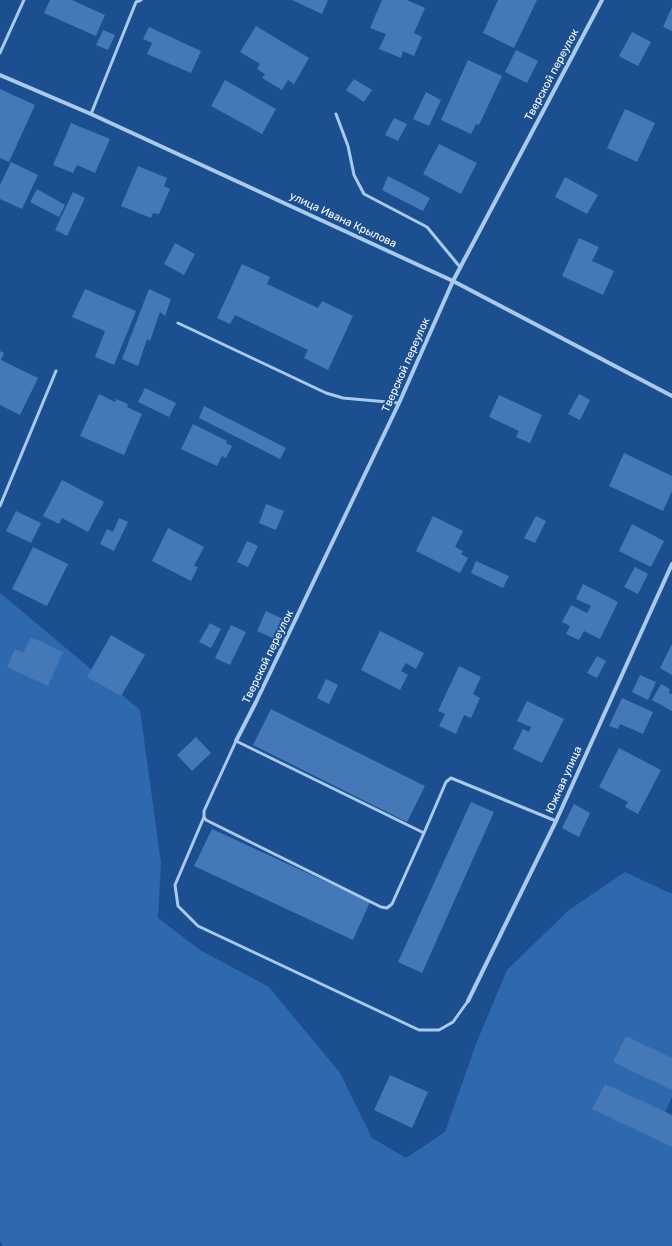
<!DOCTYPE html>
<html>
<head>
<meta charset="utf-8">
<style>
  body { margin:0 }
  canvas { display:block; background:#1b4f8f }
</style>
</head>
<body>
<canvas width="672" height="1246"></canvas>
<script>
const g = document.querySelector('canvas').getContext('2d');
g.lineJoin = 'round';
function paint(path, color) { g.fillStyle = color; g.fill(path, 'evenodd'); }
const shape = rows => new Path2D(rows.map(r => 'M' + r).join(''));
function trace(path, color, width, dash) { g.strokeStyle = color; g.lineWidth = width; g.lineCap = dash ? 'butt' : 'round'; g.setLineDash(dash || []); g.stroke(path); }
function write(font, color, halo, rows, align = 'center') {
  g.font = font + ' Rubik,sans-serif'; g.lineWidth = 4; g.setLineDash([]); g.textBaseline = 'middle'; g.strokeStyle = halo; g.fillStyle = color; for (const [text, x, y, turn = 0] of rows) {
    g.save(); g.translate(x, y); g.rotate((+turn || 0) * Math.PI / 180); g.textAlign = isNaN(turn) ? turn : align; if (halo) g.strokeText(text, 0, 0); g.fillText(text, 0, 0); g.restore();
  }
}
const green = shape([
  [0,593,140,710,161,863,158,918,200,950,269,987,340,1073,372,1138,406,1158,445,1132,476,1044,507,970,569,910,625,872,672,894,672,1097,661,1121,672,1132,672,1246,3,1246,0,1241]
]);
const building = shape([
  [50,0,72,0,105,15,96,36,44,13],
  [292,0,328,0,322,14],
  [382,0,407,0,425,8,414,33,422,37,414,56,403,51,401,58,379,49,386,34,370,28],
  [498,0,537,0,514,48,483,33],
  [672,7,672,31,663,27],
  [256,26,309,58,294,84,288,80,282,90,262,78,265,74,257,69,260,64,240,52],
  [149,27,201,51,191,73,147,54,152,43,143,39],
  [103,30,115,35,108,50,96,45],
  [632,32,651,42,638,66,619,56],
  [516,50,538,61,527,83,505,72],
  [468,60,502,76,479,125,476,124,471,134,441,120],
  [354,79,372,90,364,102,346,90],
  [225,80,276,109,262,134,211,106],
  [0,89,35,105,9,162,0,158],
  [426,92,441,100,429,126,413,119],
  [625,109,655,123,637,162,607,148],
  [394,118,407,124,398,141,385,135],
  [71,123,110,139,95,173,77,165,73,173,53,165],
  [439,144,477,163,461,194,423,174],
  [11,162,38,175,22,209,0,199,0,185],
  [138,166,167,178,164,186,170,189,159,214,153,213,151,218,121,206],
  [388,176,430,198,423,211,382,190],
  [565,177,598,195,587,214,555,197],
  [37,189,65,205,59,217,30,202],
  [73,192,85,198,67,236,55,230],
  [579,238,599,247,592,261,614,271,603,295,562,276],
  [175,243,195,254,184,275,164,264],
  [242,264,270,277,267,284,318,308,322,301,353,316,328,370,304,358,308,350,235,315,230,324,217,318],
  [85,289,136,311,114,365,95,357,105,331,72,317],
  [149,289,171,299,165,316,160,312,150,341,147,339,138,366,122,359],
  [0,351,4,353,1,360,38,378,20,415,0,405],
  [145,388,176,403,169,417,138,402],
  [99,394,115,402,116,399,128,404,127,407,142,414,124,455,80,436],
  [579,394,590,400,580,420,568,414],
  [499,395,542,415,530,443,516,437,519,431,489,417],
  [204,406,286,448,280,459,199,418],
  [193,424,227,441,226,443,232,446,226,458,222,456,217,466,181,449],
  [624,453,672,476,672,491,663,511,609,486],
  [62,480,104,502,88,532,62,518,59,524,43,516],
  [266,504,284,511,276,530,259,523],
  [16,511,41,523,31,543,6,531],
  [433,516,463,531,455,547,463,551,461,554,468,558,460,573,416,551],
  [536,516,546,521,535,543,524,538],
  [119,518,128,522,114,551,100,544,107,529,113,532],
  [632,524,664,541,651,567,619,551],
  [168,528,204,547,194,566,198,567,191,581,152,561],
  [247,541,258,546,248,567,237,562],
  [33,547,68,564,47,606,12,589],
  [476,561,509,576,503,588,471,573],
  [635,567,648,574,638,594,624,587],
  [583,584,618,602,600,639,584,631,579,640,566,634,570,626,562,622,571,605,587,613,591,606,576,599],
  [266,611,283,619,275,639,257,631],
  [210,623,221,629,211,648,199,642],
  [231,625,246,632,230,665,215,658],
  [380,631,424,653,416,669,406,663,401,671,408,675,400,690,361,670],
  [111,635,145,655,121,696,87,677],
  [31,637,63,652,48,686,7,667,15,649,23,653],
  [672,644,672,675,660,668],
  [597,656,606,661,597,678,587,673],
  [459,666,481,677,473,694,480,698,471,718,464,715,456,734,439,726,445,714,438,711],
  [640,675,656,682,648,700,632,692],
  [326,679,338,685,329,704,317,698],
  [661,684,670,689,669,693,672,694,672,711,652,700],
  [622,698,653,712,643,734,620,724,618,729,609,726],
  [527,701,564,719,542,763,513,749,523,729,529,732,531,727,517,721],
  [271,709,425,786,407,822,253,745],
  [196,737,211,753,192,771,177,755],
  [619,748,661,770,638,814,625,807,628,802,599,787],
  [471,802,494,812,422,973,398,962],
  [574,804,590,813,579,837,562,828],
  [212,829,370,902,353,940,194,866],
  [626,1036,672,1058,672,1090,613,1062],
  [390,1075,428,1092,412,1128,374,1110],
  [605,1084,672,1115,672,1147,592,1109]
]);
const lane = shape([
  [0,53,24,0],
  [91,114,136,2,141,0],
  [336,114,348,146,354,175,364,194,427,227,460,267],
  [178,323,326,393,343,398,399,403],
  [0,506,56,371],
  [204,817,175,885,178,906,198,926,419,1030,439,1030,453,1022,468,1001],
  [424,833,236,741,204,811,204,817,206,820,381,907,387,908,392,904,424,833,446,782,451,778,556,821]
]);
const street = shape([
  [0,75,91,114,453,281,672,396],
  [236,741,256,702,399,403,453,281,602,0],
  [468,1001,556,821,672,564]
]);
const streetNames = [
  ["Тверской переулок",552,75,-62],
  ["улица Ивана Крылова",343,220,25],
  ["Тверской переулок",406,365,-66],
  ["Тверской переулок",268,657,-64],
  ["Южная улица",564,780,-66]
];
paint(green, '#2e69ad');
paint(building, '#4478b7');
trace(lane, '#a9c9ee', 3);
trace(street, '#a9c9ee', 4);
write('11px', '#fff', '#1b4f8f', streetNames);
</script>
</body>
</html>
